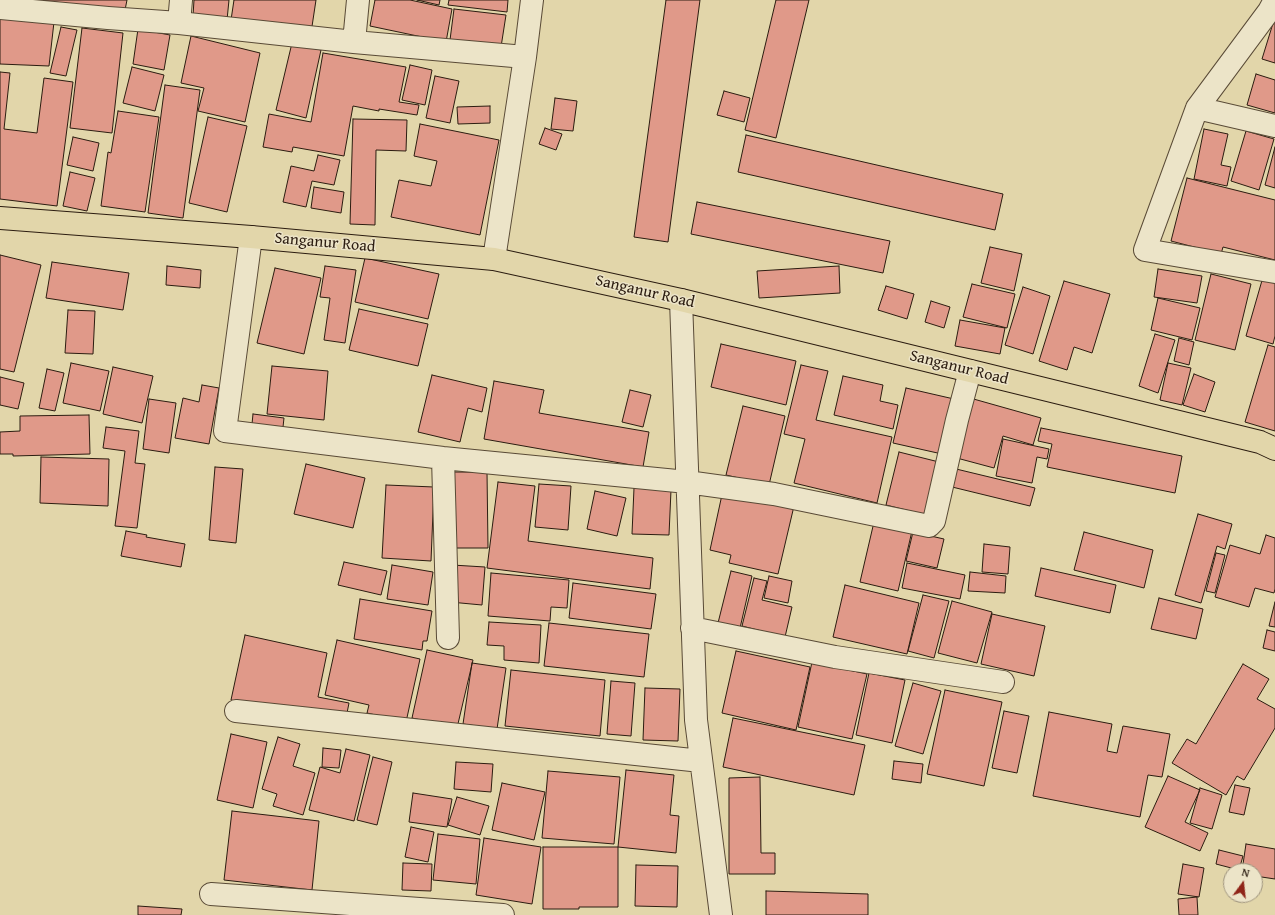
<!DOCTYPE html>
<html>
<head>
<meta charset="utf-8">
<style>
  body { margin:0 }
  #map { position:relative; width:1275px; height:915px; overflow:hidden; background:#e2d6aa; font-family:"Gentium Book Plus",serif }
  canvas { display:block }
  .north { position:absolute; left:1223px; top:863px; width:40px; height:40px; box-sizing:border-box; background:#ece4c8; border:1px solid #9f947e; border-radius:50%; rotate:15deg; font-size:11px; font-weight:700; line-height:16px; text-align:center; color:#2b1c10 }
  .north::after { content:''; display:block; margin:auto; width:14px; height:18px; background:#8f2418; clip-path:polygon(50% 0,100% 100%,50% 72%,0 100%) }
</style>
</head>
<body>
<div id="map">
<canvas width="1275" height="915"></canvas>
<div class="north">N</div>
</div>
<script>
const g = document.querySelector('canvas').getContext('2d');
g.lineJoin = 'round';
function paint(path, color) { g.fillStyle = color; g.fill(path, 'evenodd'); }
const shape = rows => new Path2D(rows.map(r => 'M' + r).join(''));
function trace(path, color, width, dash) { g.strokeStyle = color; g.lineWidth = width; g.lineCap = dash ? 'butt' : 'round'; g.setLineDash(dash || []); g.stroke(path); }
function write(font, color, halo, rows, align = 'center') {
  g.font = font + ' "Gentium Book Plus",serif'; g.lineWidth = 3; g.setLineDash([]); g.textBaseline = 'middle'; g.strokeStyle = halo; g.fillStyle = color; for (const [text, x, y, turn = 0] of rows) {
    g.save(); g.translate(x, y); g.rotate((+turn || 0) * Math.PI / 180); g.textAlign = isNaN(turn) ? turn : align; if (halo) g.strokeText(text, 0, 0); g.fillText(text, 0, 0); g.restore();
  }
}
const building = shape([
  [37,0,127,0,125,10,37,0],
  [194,0,229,0,227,20,193,16,194,0],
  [234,0,316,0,311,33,231,20,234,0],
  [375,0,410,0,452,9,446,42,370,26,375,0],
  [417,0,440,0,439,5,417,0],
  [449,0,508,0,507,12,448,5,449,0],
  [666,0,700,0,668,242,634,237,666,0],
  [776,0,809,0,776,138,745,130,776,0],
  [454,9,506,15,501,47,450,40,454,9],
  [0,17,54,22,49,66,0,64,0,17],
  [1274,20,1275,21,1275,63,1262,59,1274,20],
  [61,27,77,30,66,76,50,73,61,27],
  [82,28,123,33,112,133,70,128,82,28],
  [138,29,170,35,164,70,133,64,138,29],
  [191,36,260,53,245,122,198,111,204,88,181,83,191,36],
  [292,43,321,50,306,118,276,110,292,43],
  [323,53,406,67,399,102,419,105,417,115,379,109,379,111,353,106,344,156,293,147,292,152,263,147,269,114,311,122,323,53],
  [410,65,432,70,425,105,402,100,410,65],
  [132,67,164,75,155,111,123,103,132,67],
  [0,72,10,73,4,129,37,133,44,78,73,82,57,206,0,199,0,72],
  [1256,74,1275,80,1275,113,1247,105,1256,74],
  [435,76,459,81,450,123,426,118,435,76],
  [165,85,200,90,183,218,148,213,165,85],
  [724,91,750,98,744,122,717,115,724,91],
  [555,98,577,101,573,131,551,129,555,98],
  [490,106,490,123,458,124,457,107,490,106],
  [118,111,159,117,145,212,101,206,108,152,111,153,118,111],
  [208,117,247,126,227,212,189,203,208,117],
  [353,119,407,120,406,151,376,150,375,225,350,224,353,119],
  [420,124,499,140,480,235,391,217,399,180,431,186,437,161,414,156,420,124],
  [545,128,562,134,556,150,539,144,545,128],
  [1204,129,1228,134,1221,165,1231,167,1227,186,1194,179,1204,129],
  [1246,131,1274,139,1259,190,1231,181,1246,131],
  [746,135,1003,194,995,230,738,172,746,135],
  [73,137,99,143,93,171,67,165,73,137],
  [1275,147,1275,188,1265,185,1275,147],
  [318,155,340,160,334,185,312,181,306,207,283,202,291,166,314,171,318,155],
  [70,172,95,178,87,211,63,206,70,172],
  [1187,178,1275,200,1275,260,1223,247,1221,254,1171,241,1187,178],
  [314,187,344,192,341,213,311,208,314,187],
  [697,202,890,241,883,273,691,234,697,202],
  [990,247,1022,254,1014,291,981,283,990,247],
  [0,255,41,265,14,372,0,369,0,255],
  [365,258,439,274,428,319,355,302,365,258],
  [52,262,129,273,123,310,46,298,52,262],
  [167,266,201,270,200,288,166,285,167,266],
  [325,266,356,270,345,343,324,340,330,298,320,297,325,266],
  [839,266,840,293,759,298,757,271,839,266],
  [275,268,321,278,304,354,257,343,275,268],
  [1158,269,1202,276,1197,303,1154,297,1158,269],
  [1211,274,1251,284,1235,350,1195,340,1211,274],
  [1263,277,1275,280,1275,336,1273,344,1246,336,1263,277],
  [1064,281,1110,294,1092,353,1074,347,1067,370,1039,361,1064,281],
  [972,284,1015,294,1007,328,963,317,972,284],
  [886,286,914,294,907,319,878,310,886,286],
  [1023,287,1050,296,1033,354,1005,345,1023,287],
  [1158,298,1200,308,1192,340,1151,330,1158,298],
  [931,301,950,307,944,328,925,322,931,301],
  [359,309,428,324,418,366,349,350,359,309],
  [68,310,95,311,93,354,65,353,68,310],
  [960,320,1005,328,1000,354,955,346,960,320],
  [1155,334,1175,340,1158,393,1139,386,1155,334],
  [1179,338,1194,342,1189,365,1174,361,1179,338],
  [721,344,796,361,786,405,711,387,721,344],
  [1268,345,1275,347,1275,431,1245,422,1268,345],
  [71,363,109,371,100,411,63,403,71,363],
  [1168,363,1191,368,1182,405,1160,400,1168,363],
  [801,365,828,371,816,420,892,437,877,503,794,483,805,439,784,434,801,365],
  [272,366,328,371,324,420,267,414,272,366],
  [113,367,153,376,142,423,103,414,113,367],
  [47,369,64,373,55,411,39,408,47,369],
  [1194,374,1215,382,1205,412,1183,405,1194,374],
  [432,375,487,388,482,412,468,408,460,442,418,432,432,375],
  [843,376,883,385,880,401,898,405,893,429,834,415,843,376],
  [0,377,24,383,18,409,0,405,0,377],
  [494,381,544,390,539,413,649,432,643,467,484,439,494,381],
  [202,385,219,388,209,444,175,438,183,398,199,402,202,385],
  [906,388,954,399,942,454,893,443,906,388],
  [630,390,651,395,643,427,622,422,630,390],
  [970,398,1041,418,1033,445,1003,436,994,468,953,457,970,398],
  [149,399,176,403,169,453,143,449,149,399],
  [743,406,785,416,769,485,726,475,743,406],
  [253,414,284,418,283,427,252,424,253,414],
  [89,415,90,454,13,456,13,454,0,454,0,432,20,431,20,416,89,415],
  [106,427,139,431,135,463,145,464,137,528,115,526,125,451,103,448,106,427],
  [1041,428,1182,456,1175,493,1047,467,1052,444,1038,441,1041,428],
  [1003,439,1049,449,1047,459,1037,457,1032,483,996,476,1003,439],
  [899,452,943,463,930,516,886,505,899,452],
  [41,457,109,459,108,506,40,503,41,457],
  [306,464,365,478,353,528,294,514,306,464],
  [215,467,243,469,236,543,209,540,215,467],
  [952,468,1035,488,1030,506,948,486,952,468],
  [448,472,487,472,488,548,449,548,448,472],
  [498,482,535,486,528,541,653,558,650,589,487,568,498,482],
  [539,484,571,486,568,530,535,527,539,484],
  [386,485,434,487,431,561,382,558,386,485],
  [634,488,671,490,669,535,632,534,634,488],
  [723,490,794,506,778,574,729,563,731,555,710,550,723,490],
  [595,491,626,498,617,536,587,529,595,491],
  [1198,514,1232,524,1225,549,1217,546,1201,603,1175,595,1198,514],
  [874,522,912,531,898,591,860,582,874,522],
  [126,531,147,535,146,537,185,544,181,567,121,556,126,531],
  [913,532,944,539,937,568,906,561,913,532],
  [1084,532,1153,550,1144,588,1074,570,1084,532],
  [1266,535,1275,538,1275,589,1274,593,1255,588,1249,607,1215,597,1230,545,1260,554,1266,535],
  [984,544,1010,547,1008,574,982,572,984,544],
  [1216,553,1225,555,1215,593,1206,591,1216,553],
  [344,562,387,571,381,595,338,585,344,562],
  [907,563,965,575,960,599,902,588,907,563],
  [392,565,433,572,428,605,387,599,392,565],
  [452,565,485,567,482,605,450,602,452,565],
  [1041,568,1116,585,1110,613,1035,596,1041,568],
  [731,571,752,576,740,628,718,623,731,571],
  [970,572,1006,576,1005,593,968,591,970,572],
  [491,573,569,580,567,608,551,607,550,621,488,616,491,573],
  [769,576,792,581,788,603,764,598,769,576],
  [754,578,767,581,762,600,792,607,785,637,742,626,754,578],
  [573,583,656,594,651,629,569,618,573,583],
  [845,585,919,603,907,654,833,637,845,585],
  [923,595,949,601,934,658,908,651,923,595],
  [1159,598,1203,609,1196,639,1151,629,1159,598],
  [360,599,432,611,427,641,423,641,422,650,354,639,360,599],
  [952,601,992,612,977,663,938,653,952,601],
  [1275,602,1275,627,1269,626,1275,602],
  [992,614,1045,626,1034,676,981,664,992,614],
  [489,622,541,625,539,663,504,660,504,646,487,645,489,622],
  [549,623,649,634,644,677,544,666,549,623],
  [1267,630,1275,632,1275,651,1263,648,1267,630],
  [245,635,327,653,318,697,349,703,346,718,295,714,231,700,245,635],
  [337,640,420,659,406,722,367,713,369,705,325,695,337,640],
  [427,650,473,660,457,728,412,718,427,650],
  [736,651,810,667,796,730,722,713,736,651],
  [812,662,867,674,852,739,798,727,812,662],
  [472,663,506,668,497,729,463,724,472,663],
  [1243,664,1269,679,1257,699,1275,709,1275,728,1244,780,1237,776,1226,795,1172,763,1187,739,1196,744,1243,664],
  [511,670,605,680,600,736,505,726,511,670],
  [869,673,905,680,892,743,856,735,869,673],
  [611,681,635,683,631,736,607,734,611,681],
  [913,683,941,691,923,754,895,746,913,683],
  [645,688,680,689,678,741,643,740,645,688],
  [945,690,1002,702,984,786,927,774,945,690],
  [1004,711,1029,716,1017,773,992,768,1004,711],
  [1049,712,1112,724,1107,751,1117,753,1123,726,1170,734,1162,777,1148,775,1140,817,1033,796,1049,712],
  [733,718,865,745,854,795,723,767,733,718],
  [231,734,267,742,253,808,217,800,231,734],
  [278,737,300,744,293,766,315,773,303,815,273,806,277,794,262,789,278,737],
  [323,748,341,750,339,768,322,767,323,748],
  [346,749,370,755,354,821,309,810,320,767,340,773,346,749],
  [373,757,392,762,377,825,357,820,373,757],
  [894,761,923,764,921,783,892,779,894,761],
  [456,762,493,764,491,792,454,789,456,762],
  [626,770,674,775,670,815,679,816,676,853,618,847,626,770],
  [548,771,620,777,614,844,542,838,548,771],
  [1168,776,1200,790,1185,822,1208,833,1200,851,1145,827,1168,776],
  [760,777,761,853,775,853,775,874,729,874,729,778,760,777],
  [502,783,545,792,534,840,492,830,502,783],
  [1235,785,1250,788,1244,815,1229,812,1235,785],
  [1200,788,1222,795,1212,829,1190,823,1200,788],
  [413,793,452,799,447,827,409,822,413,793],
  [457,797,489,806,480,835,448,825,457,797],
  [232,811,319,821,312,890,224,880,232,811],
  [411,827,434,832,428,862,405,857,411,827],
  [438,834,480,839,476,884,433,880,438,834],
  [484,838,541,847,532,904,476,895,484,838],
  [1246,844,1275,849,1275,879,1255,876,1255,871,1242,871,1246,844],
  [543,847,618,847,618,907,579,907,579,909,543,909,543,847],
  [1219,850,1243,856,1239,870,1216,864,1219,850],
  [403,863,432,864,431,891,402,890,403,863],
  [1183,864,1204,868,1199,897,1178,894,1183,864],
  [636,865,678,866,677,907,635,906,636,865],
  [766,891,868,894,868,915,766,915,766,891],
  [1197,897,1198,915,1179,915,1178,899,1197,897],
  [138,906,182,909,181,915,138,915,138,906]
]);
const minor = shape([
  [1275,0,1269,11,1197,108,1275,126],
  [0,8,108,18,179,23,354,42,525,57],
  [179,23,181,0],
  [354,42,358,0],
  [1197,108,1145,250,1275,272],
  [251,237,225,431,443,458,687,482,774,494,929,526,934,521,957,420,970,371],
  [494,259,525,57,532,0],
  [681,300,696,720,721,915],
  [443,458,448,638],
  [692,628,835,657,1003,682],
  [236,711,701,761],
  [211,894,503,915]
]);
const major = shape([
  [0,218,251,237,494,259,681,300,1260,442,1275,449]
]);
const streetNames = [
  ["Sanganur Road",325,243,5],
  ["Sanganur Road",645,292,13],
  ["Sanganur Road",959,368,14]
];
paint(building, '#e09989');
trace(building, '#2b1c10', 1);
trace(minor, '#594a36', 24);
trace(major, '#2b1c10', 24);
trace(minor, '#ece4c8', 22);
trace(major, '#e2d6aa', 22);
write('16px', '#2b1c10', '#ece4c8', streetNames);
</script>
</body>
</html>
